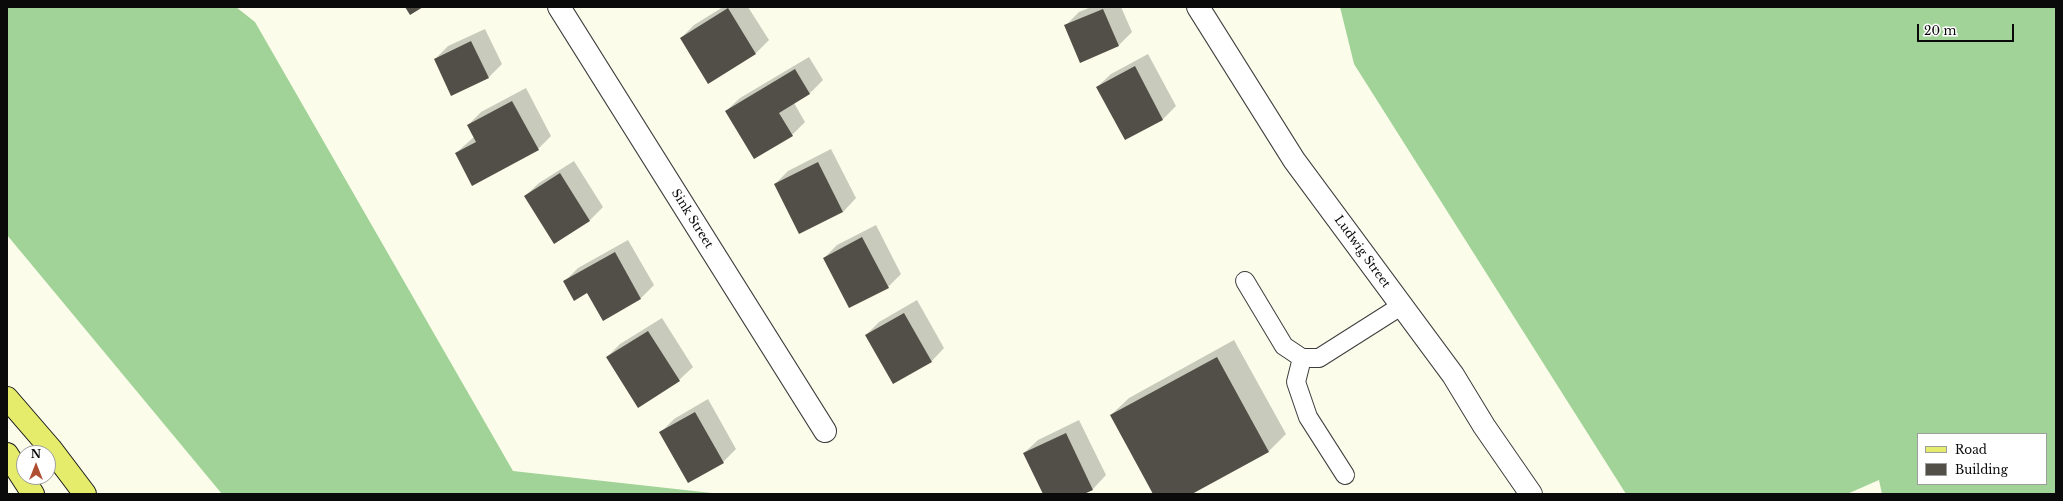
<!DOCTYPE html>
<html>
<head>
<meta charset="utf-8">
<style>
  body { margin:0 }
  #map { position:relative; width:2063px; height:501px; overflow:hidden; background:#fbfdea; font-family:"Libre Baskerville",serif }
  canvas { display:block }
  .frame { position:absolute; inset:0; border:8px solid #0a0a0a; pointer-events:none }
  .legend { position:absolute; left:1917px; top:433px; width:130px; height:52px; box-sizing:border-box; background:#fff; border:1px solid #9d9d9d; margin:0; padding:5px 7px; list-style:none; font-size:12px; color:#0a0a0a }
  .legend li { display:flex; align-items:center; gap:8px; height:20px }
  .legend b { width:20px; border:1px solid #9d9d9d }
  .north { position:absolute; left:16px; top:445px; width:40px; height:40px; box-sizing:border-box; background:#fff; border:1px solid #9d9d9d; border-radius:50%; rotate:0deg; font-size:11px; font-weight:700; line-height:16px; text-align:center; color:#0a0a0a }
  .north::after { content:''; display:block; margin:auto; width:14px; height:18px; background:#ad4f30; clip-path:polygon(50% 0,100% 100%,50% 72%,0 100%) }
  .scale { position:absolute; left:1917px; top:24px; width:97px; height:18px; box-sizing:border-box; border:2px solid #0a0a0a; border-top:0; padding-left:5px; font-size:12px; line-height:14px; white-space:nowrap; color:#0a0a0a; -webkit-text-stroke:3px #fff; paint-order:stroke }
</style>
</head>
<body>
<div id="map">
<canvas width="2063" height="501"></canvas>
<div class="frame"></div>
<ul class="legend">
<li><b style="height:5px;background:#e5ec6b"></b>Road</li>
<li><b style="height:11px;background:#524f48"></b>Building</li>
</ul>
<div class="north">N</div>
<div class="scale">20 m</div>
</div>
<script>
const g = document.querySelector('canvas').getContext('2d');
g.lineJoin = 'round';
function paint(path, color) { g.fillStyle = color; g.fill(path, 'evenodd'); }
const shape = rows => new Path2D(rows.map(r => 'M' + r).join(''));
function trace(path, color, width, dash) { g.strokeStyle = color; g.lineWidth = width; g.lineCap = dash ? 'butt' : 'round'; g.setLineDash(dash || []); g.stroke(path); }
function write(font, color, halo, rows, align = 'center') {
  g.font = font + ' "Libre Baskerville",serif'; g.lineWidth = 4; g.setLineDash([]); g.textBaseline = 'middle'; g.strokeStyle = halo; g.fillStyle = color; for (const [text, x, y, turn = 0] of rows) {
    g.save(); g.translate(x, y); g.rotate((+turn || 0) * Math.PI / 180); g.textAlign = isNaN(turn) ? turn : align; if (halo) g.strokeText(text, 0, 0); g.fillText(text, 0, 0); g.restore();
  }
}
const forest = shape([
  [7,7,236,7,255,22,513,471,721,494,222,494,7,235],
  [1340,7,2056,7,2056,494,1882,494,1879,480,1847,494,1626,494,1354,64],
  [1918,434,2046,434,2046,484,1918,484]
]);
const shadow = shape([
  [723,7,748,7,769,40,756,53,681,38,694,25],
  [1091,7,1121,7,1132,32,1119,45,1081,61,1065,26,1079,12],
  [485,29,502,64,489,77,435,59,448,46],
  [1148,54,1176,106,1163,119,1125,139,1097,87,1111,74],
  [809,57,823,80,809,94,794,103,805,122,792,135,726,111,740,98],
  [526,88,551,136,538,149,456,153,474,137,468,125,481,112],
  [831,149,856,198,843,212,775,184,788,171],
  [574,161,603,207,590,220,554,242,525,196,539,183],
  [876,225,901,274,888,287,824,258,837,245],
  [628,240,654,285,641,298,603,320,587,292,564,282,578,268],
  [917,300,944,348,931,362,866,335,879,322],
  [662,318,693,367,679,380,607,357,620,344],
  [1234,340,1286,434,1268,452,1190,494,1154,494,1111,415,1129,398],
  [708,399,736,449,723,462,661,432,674,419],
  [1079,420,1106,475,1093,489,1082,494,1044,494,1024,453,1038,440]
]);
const building = shape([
  [405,7,423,7,410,15],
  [728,8,756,54,708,84,680,38],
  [1103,9,1119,46,1080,63,1064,25],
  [471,41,489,78,451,96,434,59],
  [1135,66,1163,120,1125,140,1096,87],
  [795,69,810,94,779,113,793,136,754,159,725,111],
  [512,101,539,150,472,186,455,153,476,142,467,125],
  [818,162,843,212,799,234,774,184],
  [560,173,590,221,554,244,524,196],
  [862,237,889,288,849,308,823,258],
  [615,252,641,299,603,321,587,293,574,301,563,281],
  [904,313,932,362,893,384,865,335],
  [648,331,680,381,638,408,606,357],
  [1217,357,1269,452,1192,494,1153,494,1110,415],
  [695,412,724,463,688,483,659,432],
  [1066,433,1093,490,1084,494,1043,494,1023,453]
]);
const lane = shape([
  [1245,281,1284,346,1302,358,1319,358,1401,306],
  [1302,358,1296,382,1308,417,1345,475]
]);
const street = shape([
  [559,7,825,431],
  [1198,7,1294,160,1453,375,1484,426,1531,494]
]);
const primary = shape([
  [7,398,51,449,85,494],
  [7,454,33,494]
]);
const streetNames = [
  ["Sink Street",692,219,58],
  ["Ludwig Street",1362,252,54]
];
paint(forest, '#a1d398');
paint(shadow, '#0003');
paint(building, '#524f48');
trace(lane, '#3d3d3d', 20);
trace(street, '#3d3d3d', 24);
trace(primary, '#1b1b1b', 24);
trace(lane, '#fff', 18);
trace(street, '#fff', 22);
trace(primary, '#e5ec6b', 22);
write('12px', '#0a0a0a', '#fff', streetNames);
</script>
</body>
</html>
